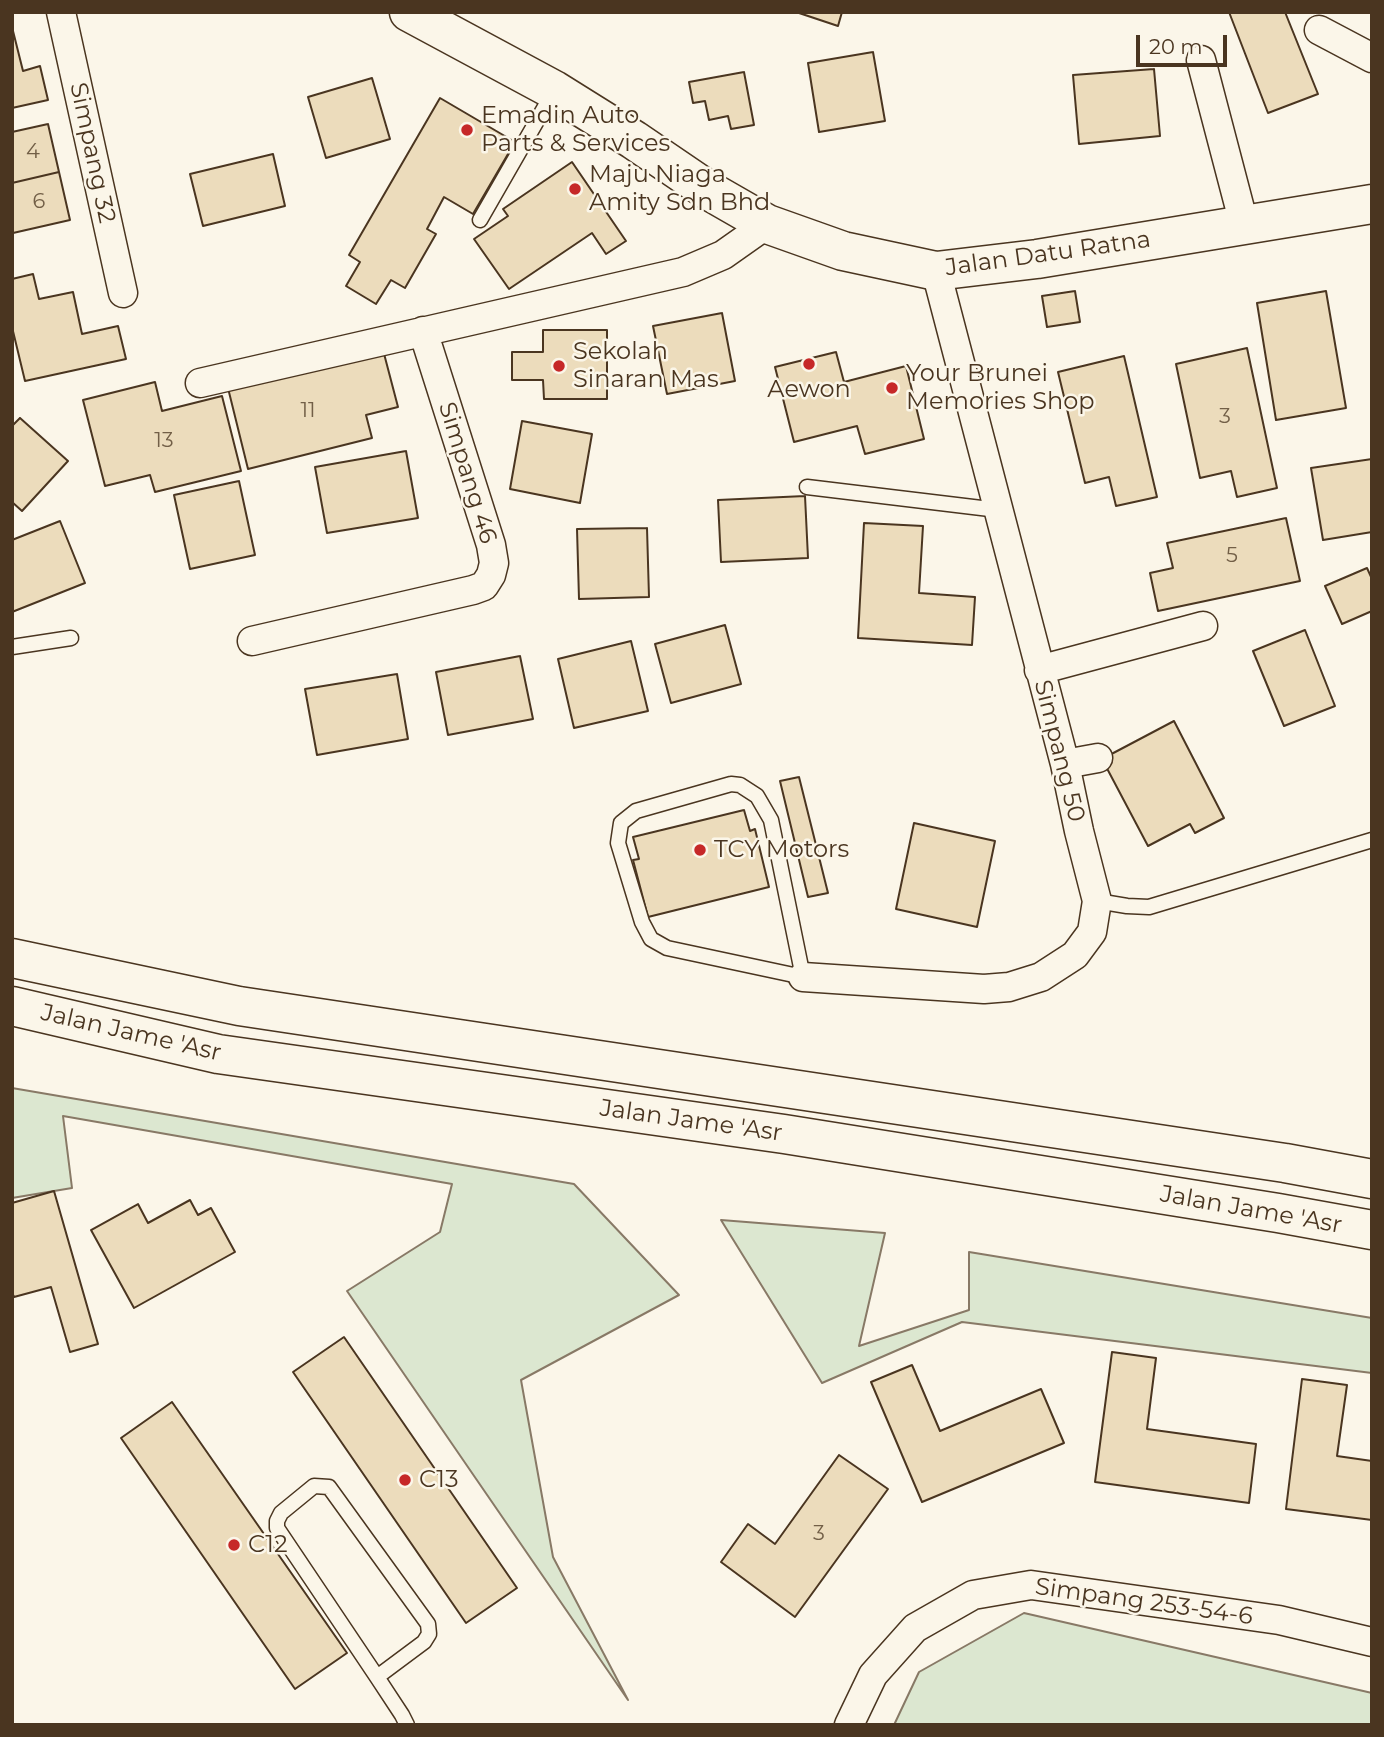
<!DOCTYPE html>
<html>
<head>
<meta charset="utf-8">
<style>
  body { margin:0 }
  #map { position:relative; width:1384px; height:1737px; overflow:hidden; background:#fbf6e9; font-family:Montserrat,sans-serif }
  canvas { display:block }
  .frame { position:absolute; inset:0; border:14px solid #4a3520; pointer-events:none }
  .scale { position:absolute; left:1136px; top:35px; width:91px; height:32px; box-sizing:border-box; border:4px solid #4a3520; border-top:0; padding-left:9px; font-size:21px; line-height:24px; white-space:nowrap; color:#4a3520; -webkit-text-stroke:5px #fbf6e9; paint-order:stroke }
</style>
</head>
<body>
<div id="map">
<canvas width="1384" height="1737"></canvas>
<div class="frame"></div>
<div class="scale">20 m</div>
</div>
<script>
const g = document.querySelector('canvas').getContext('2d');
g.lineJoin = 'round';
function paint(path, color) { g.fillStyle = color; g.fill(path, 'evenodd'); }
const shape = rows => new Path2D(rows.map(r => 'M' + r).join(''));
function trace(path, color, width, dash) { g.strokeStyle = color; g.lineWidth = width; g.lineCap = dash ? 'butt' : 'round'; g.setLineDash(dash || []); g.stroke(path); }
function write(font, color, halo, rows, align = 'center') {
  g.font = font + ' Montserrat,sans-serif'; g.lineWidth = 5; g.setLineDash([]); g.textBaseline = 'middle'; g.strokeStyle = halo; g.fillStyle = color; for (const [text, x, y, turn = 0] of rows) {
    g.save(); g.translate(x, y); g.rotate((+turn || 0) * Math.PI / 180); g.textAlign = isNaN(turn) ? turn : align; if (halo) g.strokeText(text, 0, 0); g.fillText(text, 0, 0); g.restore();
  }
}
const green = shape([
  [12,1088,574,1184,679,1295,521,1380,553,1557,628,1700,347,1291,440,1232,452,1184,63,1116,72,1188,12,1198,12,1088],
  [721,1220,885,1233,859,1346,969,1310,969,1252,1372,1318,1372,1373,962,1322,822,1383,721,1220],
  [1024,1613,1372,1693,1372,1725,894,1725,919,1672,1024,1613]
]);
const building = shape([
  [796,12,842,12,838,26,796,12],
  [1229,12,1285,12,1318,94,1268,113,1229,12],
  [12,27,23,71,40,66,48,100,12,108,12,27],
  [873,52,885,121,819,132,808,63,873,52],
  [1154,69,1160,136,1079,144,1073,75,1154,69],
  [744,72,754,125,731,129,728,116,709,120,705,101,693,103,689,82,744,72],
  [372,78,390,139,326,158,308,97,372,78],
  [440,98,515,142,473,214,444,197,427,229,436,234,405,288,391,280,376,304,346,286,360,262,349,255,440,98],
  [48,124,59,172,12,183,12,132,48,124],
  [273,154,285,206,203,226,190,174,273,154],
  [572,162,626,241,606,254,592,233,509,289,474,239,508,216,503,209,572,162],
  [59,172,70,220,13,233,12,183,59,172],
  [33,274,39,299,73,292,82,334,118,326,126,359,25,381,12,327,12,279,33,274],
  [1075,291,1080,322,1047,327,1042,296,1075,291],
  [1326,291,1346,408,1276,420,1257,303,1326,291],
  [722,313,735,381,667,394,653,326,722,313],
  [543,330,607,330,607,399,544,399,543,380,512,380,512,352,543,352,543,330],
  [382,346,398,407,366,415,372,438,248,469,227,384,382,346],
  [1247,348,1277,488,1237,497,1231,471,1200,478,1176,364,1247,348],
  [836,352,844,382,906,366,924,439,865,454,857,426,794,442,775,367,836,352],
  [1124,356,1157,497,1116,506,1109,477,1085,483,1058,372,1124,356],
  [155,382,162,411,222,396,241,471,155,492,150,475,105,486,83,400,155,382],
  [20,418,68,461,22,511,12,502,12,426,20,418],
  [522,421,592,434,580,503,510,489,522,421],
  [406,451,418,518,327,533,315,467,406,451],
  [1372,459,1372,532,1323,540,1311,468,1372,459],
  [239,481,255,555,190,569,174,495,239,481],
  [805,496,808,558,721,562,718,500,805,496],
  [1286,518,1300,581,1158,611,1150,573,1173,568,1167,543,1286,518],
  [60,521,85,583,12,612,12,540,60,521],
  [864,523,923,526,919,593,975,597,972,645,858,638,864,523],
  [647,528,649,597,579,599,577,529,647,528],
  [1367,568,1372,579,1372,611,1342,624,1325,586,1367,568],
  [725,625,741,684,671,703,655,644,725,625],
  [1305,630,1335,706,1284,726,1253,651,1305,630],
  [631,641,648,711,574,728,558,659,631,641],
  [520,656,533,719,448,735,436,672,520,656],
  [397,674,408,739,317,755,305,689,397,674],
  [1174,721,1224,818,1195,833,1190,824,1148,846,1102,759,1174,721],
  [799,777,828,893,808,897,780,781,799,777],
  [744,810,750,831,755,829,769,887,648,917,633,860,639,859,633,837,744,810],
  [914,823,995,841,977,927,896,909,914,823],
  [54,1191,98,1344,70,1352,51,1287,14,1297,12,1292,12,1203,54,1191],
  [190,1200,198,1215,211,1208,235,1252,134,1308,91,1230,138,1204,148,1223,190,1200],
  [344,1337,517,1588,466,1623,293,1372,344,1337],
  [1112,1352,1156,1358,1147,1429,1256,1444,1249,1503,1095,1482,1112,1352],
  [912,1365,940,1431,1041,1389,1064,1443,922,1502,871,1382,912,1365],
  [1302,1379,1347,1385,1337,1456,1372,1461,1372,1520,1286,1509,1302,1379],
  [172,1402,347,1653,295,1689,121,1438,172,1402],
  [839,1455,888,1489,795,1617,721,1562,748,1524,775,1544,839,1455]
]);
const lane = shape([
  [480,220,554,91],
  [807,487,998,510],
  [12,647,71,638],
  [731,784,740,785,757,796,771,820,803,977,667,948,651,939,642,922,618,843,621,823,636,811,731,784],
  [1097,901,1127,906,1149,907,1372,840],
  [377,1677,424,1642,429,1634,428,1624,329,1487,314,1486,281,1513,277,1521,277,1528,377,1677,402,1715,407,1725]
]);
const street = shape([
  [61,12,123,293],
  [1319,30,1372,58],
  [1201,60,1244,224],
  [200,383,683,272,723,255,767,224],
  [252,641,473,590,484,586,491,575,494,563,491,545,423,331],
  [1039,670,1203,626],
  [1065,764,1098,758],
  [803,977,984,989,1009,987,1041,977,1075,955,1092,932,1097,901,1079,831,1065,764,936,271],
  [849,1725,873,1675,915,1628,973,1595,1031,1585,1279,1620,1372,1642]
]);
const secondary = shape([
  [409,12,554,90,634,140,706,189,767,224,843,251,936,271,1037,259,1372,204]
]);
const primary = shape([
  [12,958,239,1006,1285,1163,1372,1179],
  [12,1006,218,1054,784,1134,1278,1213,1372,1230]
]);
const markers = [
  [467,130,7,"#c62828"],
  [575,189,7,"#c62828"],
  [809,364,7,"#c62828"],
  [559,366,7,"#c62828"],
  [892,388,7,"#c62828"],
  [700,850,7,"#c62828"],
  [405,1480,7,"#c62828"],
  [234,1545,7,"#c62828"]
];
const numberNames = [
  ["4",33,152],
  ["6",39,202],
  ["11",308,411],
  ["3",1225,417],
  ["13",164,441],
  ["5",1232,556],
  ["3",819,1534]
];
const poiNames = [
  ["Emadin Auto",481,116],
  ["Parts & Services",481,144],
  ["Maju Niaga",589,175],
  ["Amity Sdn Bhd",589,203],
  ["Sekolah",573,352],
  ["Sinaran Mas",573,380],
  ["Your Brunei",906,374],
  ["Memories Shop",906,402],
  ["Aewon",809,390,"center"],
  ["TCY Motors",714,850],
  ["C13",419,1480],
  ["C12",248,1545]
];
const streetNames = [
  ["Simpang 32",92,153,78],
  ["Jalan Datu Ratna",1048,254,-8],
  ["Simpang 46",467,473,73],
  ["Simpang 50",1059,751,76],
  ["Jalan Jame 'Asr",131,1033,13],
  ["Jalan Jame 'Asr",691,1121,8],
  ["Jalan Jame 'Asr",1251,1210,10],
  ["Simpang 253-54-6",1144,1602,8]
];
paint(green, '#dce7d0');
trace(green, '#887966', 2);
paint(building, '#ecdcbc');
trace(building, '#4a3520', 2);
trace(lane, '#4a3520', 17);
trace(street, '#4a3520', 31);
trace(secondary, '#4a3520', 41);
trace(primary, '#4a3520', 41);
trace(lane, '#fbf6e9', 14);
trace(street, '#fbf6e9', 28);
trace(secondary, '#fbf6e9', 38);
trace(primary, '#fbf6e9', 38);
for (const [x, y, r, color] of markers) { const dot = new Path2D(); dot.arc(x, y, r, 0, 2 * Math.PI); g.fillStyle = color; g.fill(dot); trace(dot, '#fbf6e9', 2.5); }
write('21px', '#725f47', null, numberNames);
write('24px', '#4a3520', '#fbf6e9', poiNames, 'left');
write('24px', '#4a3520', '#fbf6e9', streetNames);
</script>
</body>
</html>
